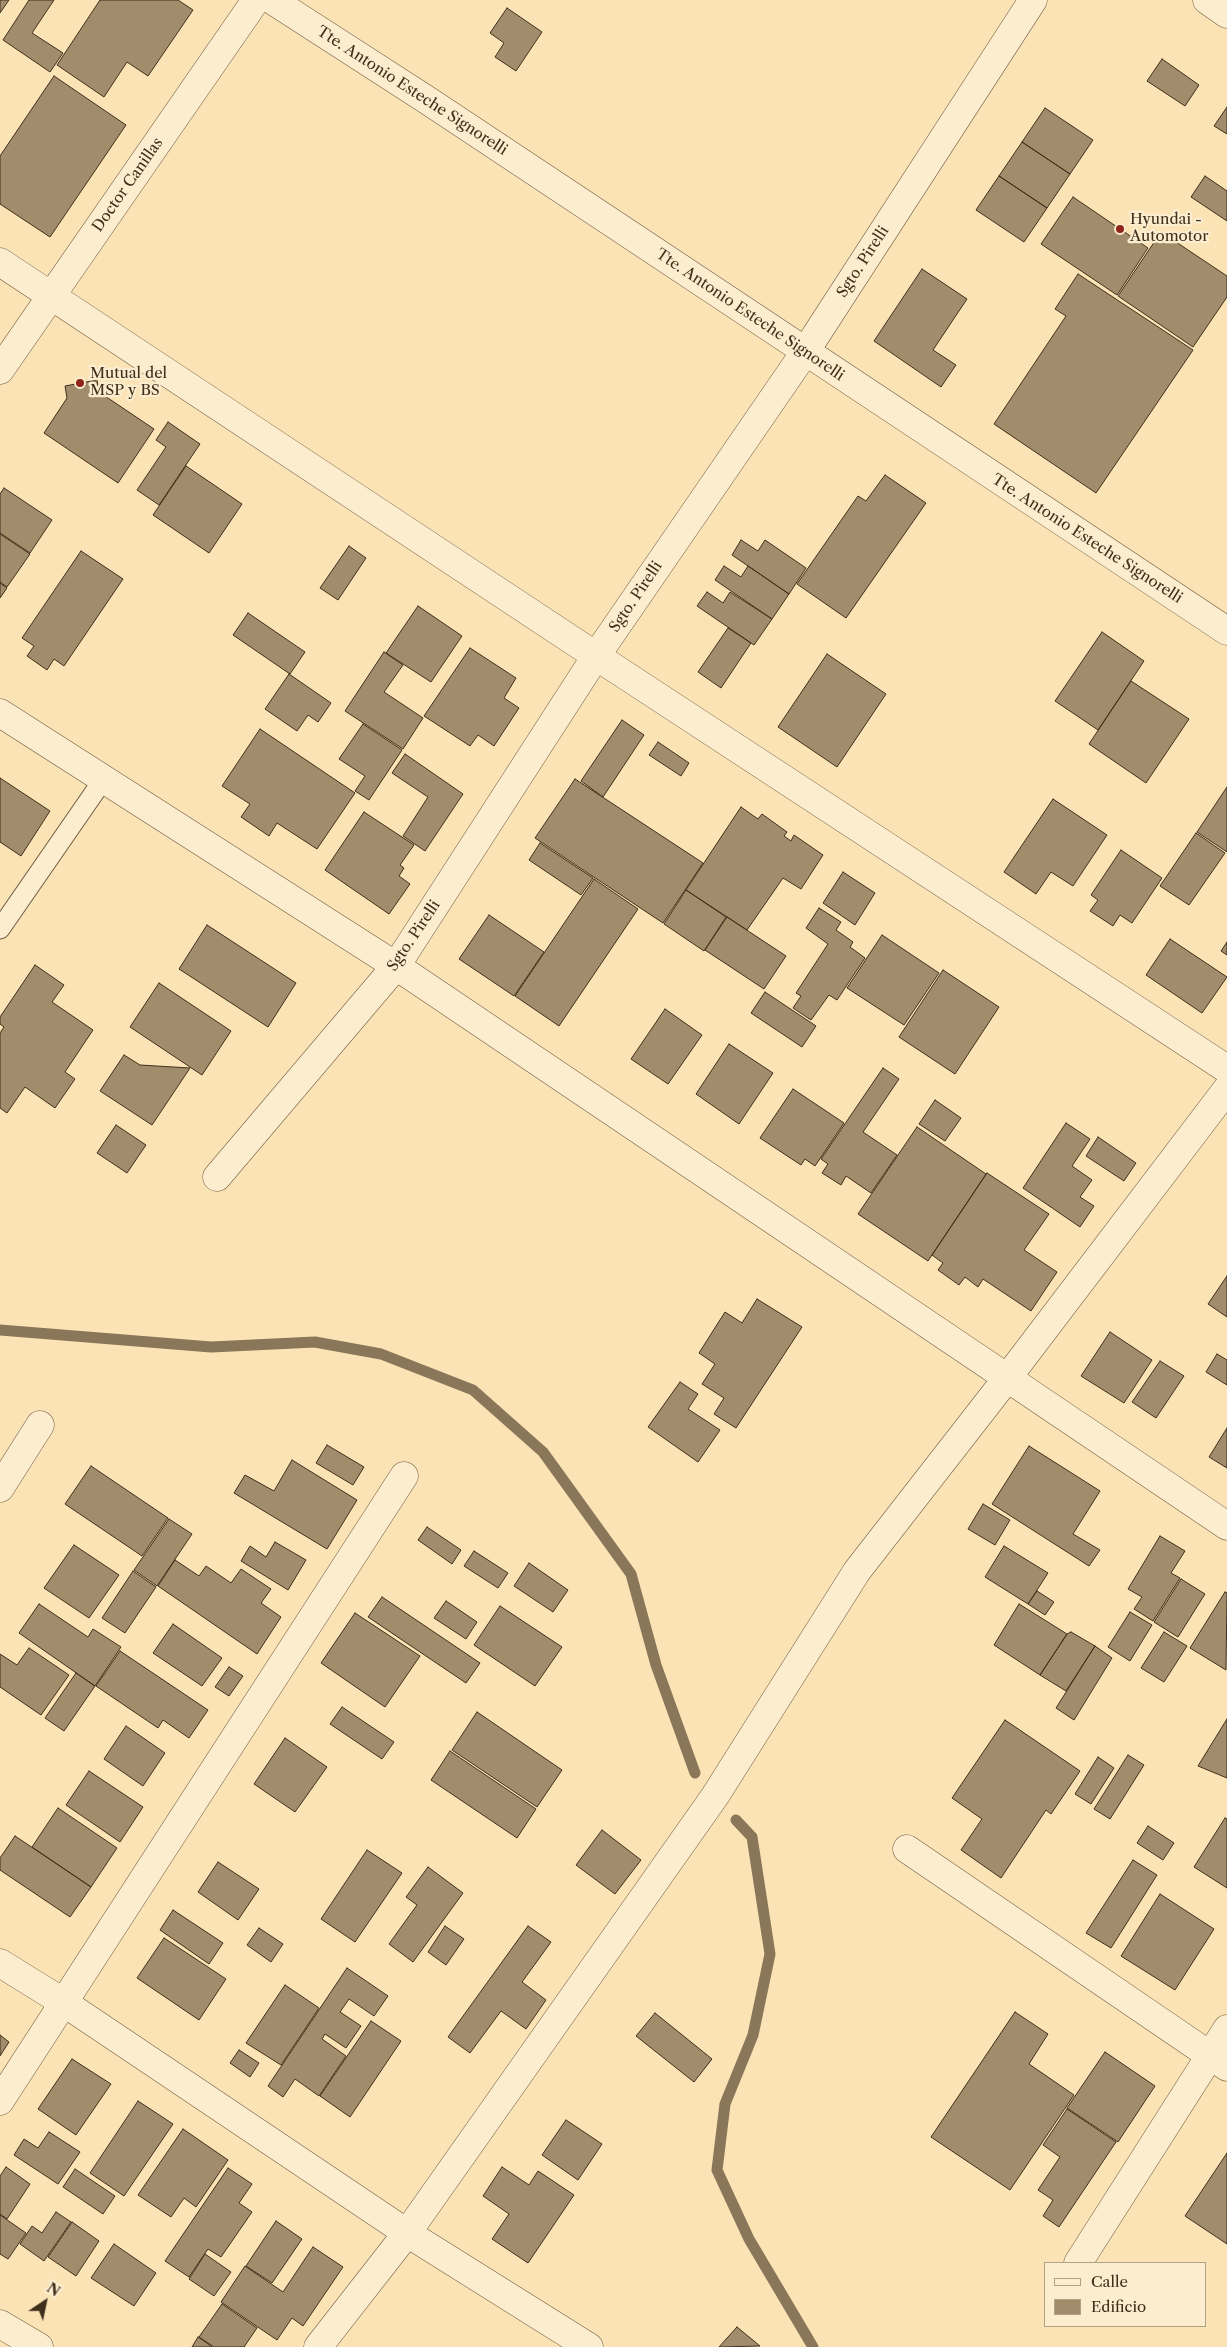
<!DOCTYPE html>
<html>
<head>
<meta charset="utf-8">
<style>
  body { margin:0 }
  #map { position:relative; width:1227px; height:2347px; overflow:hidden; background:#fbe3b5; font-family:"Libre Caslon Text",serif }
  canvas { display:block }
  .legend { position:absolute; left:1044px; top:2262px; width:162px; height:65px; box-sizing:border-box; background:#fcedcf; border:1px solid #b1a187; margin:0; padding:6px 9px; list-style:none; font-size:15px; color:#402f1b }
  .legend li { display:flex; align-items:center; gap:10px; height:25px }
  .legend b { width:25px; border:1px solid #b1a187 }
  .north { position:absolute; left:20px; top:2277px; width:50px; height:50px; -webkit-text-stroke:4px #fcedcf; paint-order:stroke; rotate:34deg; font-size:14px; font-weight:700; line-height:20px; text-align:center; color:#402f1b }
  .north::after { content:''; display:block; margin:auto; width:18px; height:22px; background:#402f1b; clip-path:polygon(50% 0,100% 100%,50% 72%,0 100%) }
</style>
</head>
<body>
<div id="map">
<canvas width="1227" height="2347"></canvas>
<ul class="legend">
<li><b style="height:6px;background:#fcedcf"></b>Calle</li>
<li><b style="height:14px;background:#a18d6b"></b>Edificio</li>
</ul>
<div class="north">N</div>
</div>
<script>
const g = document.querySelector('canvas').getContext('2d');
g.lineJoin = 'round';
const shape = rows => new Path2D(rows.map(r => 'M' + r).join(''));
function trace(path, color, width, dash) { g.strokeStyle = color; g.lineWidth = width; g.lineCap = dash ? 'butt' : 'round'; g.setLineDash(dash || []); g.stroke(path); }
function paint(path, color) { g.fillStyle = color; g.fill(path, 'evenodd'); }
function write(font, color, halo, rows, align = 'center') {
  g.font = font + ' "Libre Caslon Text",serif'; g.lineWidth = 4.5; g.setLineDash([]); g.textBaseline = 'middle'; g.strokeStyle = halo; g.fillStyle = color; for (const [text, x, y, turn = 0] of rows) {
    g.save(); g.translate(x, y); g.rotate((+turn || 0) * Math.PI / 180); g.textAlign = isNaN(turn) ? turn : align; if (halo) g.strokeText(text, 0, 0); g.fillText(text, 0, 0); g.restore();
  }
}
const stream = shape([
  [0,1330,211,1347,315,1342,381,1354,473,1390,543,1452,631,1574,656,1665,695,1773],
  [736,1820,752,1837,770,1954,753,2035,725,2104,717,2170,749,2239,813,2347]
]);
const building = shape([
  [0,0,9,0,0,13,0,0],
  [29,0,54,0,32,33,63,53,50,72,3,40,29,0],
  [100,0,178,0,193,10,148,76,127,62,104,97,57,65,100,0],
  [507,8,542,32,516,71,495,57,504,43,490,33,507,8],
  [1162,59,1199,85,1185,106,1147,81,1162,59],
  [54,76,126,125,50,237,0,204,0,156,54,76],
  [1227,107,1227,134,1214,126,1227,107],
  [1045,108,1093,140,1070,174,1022,142,1045,108],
  [1022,142,1070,174,1047,208,999,176,1022,142],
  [999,176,1047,208,1024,242,976,210,999,176],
  [1205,176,1227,191,1227,221,1191,197,1205,176],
  [1073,197,1148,248,1117,295,1041,244,1073,197],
  [1161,232,1227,276,1227,297,1193,347,1118,296,1161,232],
  [922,269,967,299,933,350,956,365,941,387,874,341,922,269],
  [1078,274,1193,350,1096,493,994,424,1066,316,1055,309,1078,274],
  [97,380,99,392,154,429,118,483,44,433,67,398,65,386,97,380],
  [168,422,200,444,159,505,137,490,166,447,156,440,168,422],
  [186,466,242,504,209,553,153,515,186,466],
  [885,475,926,503,846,618,797,584,858,496,866,501,885,475],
  [4,488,52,520,30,553,0,533,0,494,4,488],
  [0,534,30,554,7,587,0,582,0,534],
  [741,540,758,551,765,540,806,568,789,594,732,555,741,540],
  [349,546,366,558,338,600,320,588,349,546],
  [81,551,123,579,64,666,54,659,47,670,27,656,34,646,22,638,81,551],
  [724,566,741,577,748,566,789,594,772,619,715,580,724,566],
  [0,583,7,588,0,598,0,583],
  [707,592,723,603,730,592,772,619,754,645,697,606,707,592],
  [418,606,462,636,431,682,386,653,418,606],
  [248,613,305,652,290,674,233,635,248,613],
  [728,628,751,643,721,688,698,672,728,628],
  [1102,632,1144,661,1098,730,1055,701,1102,632],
  [470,648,516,678,504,698,519,708,494,746,478,735,470,746,424,716,470,648],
  [384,652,403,665,384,692,423,718,403,749,345,711,384,652],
  [827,654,886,694,837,767,778,727,827,654],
  [289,674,331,703,318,722,308,715,297,731,265,709,289,674],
  [1131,681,1189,719,1146,783,1089,744,1131,681],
  [622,720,644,735,603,797,581,781,622,720],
  [363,724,402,750,369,800,355,791,365,776,339,759,363,724],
  [260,729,355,793,317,849,277,823,269,836,241,817,250,804,222,786,260,729],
  [658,742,689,763,681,776,649,755,658,742],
  [405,754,463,794,425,851,403,836,428,797,392,773,405,754],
  [0,778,50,811,21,856,0,842,0,778],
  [575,779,703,863,663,923,535,838,575,779],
  [1227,787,1227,852,1197,832,1227,787],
  [1053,799,1107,835,1073,886,1051,872,1036,894,1004,872,1053,799],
  [741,807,758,819,762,814,787,832,784,836,791,841,794,835,823,855,801,889,783,878,747,930,686,890,741,807],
  [364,812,414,845,400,865,404,868,399,876,410,884,389,914,325,870,364,812],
  [1196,833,1225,853,1189,905,1160,886,1196,833],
  [540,843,593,878,581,895,529,860,540,843],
  [1121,850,1162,878,1132,923,1120,915,1113,926,1090,911,1098,900,1091,895,1121,850],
  [843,872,875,893,855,925,823,903,843,872],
  [594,879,638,909,559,1026,515,996,594,879],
  [686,890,726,917,704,951,664,924,686,890],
  [819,908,841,922,836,930,853,942,850,947,865,958,837,1000,829,995,811,1020,793,1008,801,996,796,993,828,944,806,928,819,908],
  [489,915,544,952,514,996,459,959,489,915],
  [727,917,786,956,764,989,705,950,727,917],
  [207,925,296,983,268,1027,179,969,207,925],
  [882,935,939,973,904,1025,847,988,882,935],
  [1170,939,1227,977,1202,1013,1146,975,1170,939],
  [1227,942,1227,955,1221,951,1227,942],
  [35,965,64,985,52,1002,93,1030,65,1072,75,1079,55,1108,25,1087,7,1113,0,1108,0,1033,4,1027,0,1024,0,1017,35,965],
  [943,970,999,1007,955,1074,899,1037,943,970],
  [159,983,231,1031,202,1075,130,1027,159,983],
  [765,992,816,1026,802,1047,751,1013,765,992],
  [665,1009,702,1035,668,1084,631,1059,665,1009],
  [729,1044,773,1073,739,1124,696,1094,729,1044],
  [124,1055,140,1065,190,1068,152,1125,100,1091,124,1055],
  [883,1068,899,1079,863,1132,897,1155,871,1193,846,1176,841,1185,822,1173,828,1164,821,1159,883,1068],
  [793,1089,844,1123,815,1166,805,1159,801,1165,760,1138,793,1089],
  [935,1100,961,1118,945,1141,919,1124,935,1100],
  [1066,1123,1090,1139,1072,1166,1092,1180,1080,1197,1094,1206,1080,1227,1023,1188,1066,1123],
  [116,1125,146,1145,127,1173,97,1153,116,1125],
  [917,1127,986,1174,928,1261,858,1214,917,1127],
  [1098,1137,1136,1163,1124,1181,1086,1156,1098,1137],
  [987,1173,1049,1214,1024,1250,1057,1272,1031,1311,983,1279,978,1287,965,1277,959,1285,938,1270,943,1263,932,1255,987,1173],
  [1227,1276,1227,1317,1208,1304,1227,1276],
  [757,1299,802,1327,736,1428,714,1414,724,1398,702,1384,715,1364,699,1353,725,1312,742,1323,757,1299],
  [1110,1332,1152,1360,1124,1403,1081,1376,1110,1332],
  [1217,1354,1227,1360,1227,1385,1206,1372,1217,1354],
  [1160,1361,1184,1376,1156,1418,1132,1402,1160,1361],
  [680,1382,698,1394,688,1409,720,1430,698,1462,648,1427,680,1382],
  [1227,1428,1227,1468,1209,1457,1227,1428],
  [327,1445,364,1467,353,1485,316,1463,327,1445],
  [1029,1446,1100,1491,1073,1534,1100,1550,1089,1566,992,1504,1029,1446],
  [292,1460,357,1500,327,1549,234,1493,245,1475,274,1491,292,1460],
  [91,1466,168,1518,142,1556,65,1504,91,1466],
  [983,1504,1010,1520,995,1545,968,1529,983,1504],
  [169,1519,192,1534,157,1586,134,1570,169,1519],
  [427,1527,461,1550,452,1564,418,1540,427,1527],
  [1160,1536,1185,1551,1171,1573,1180,1578,1153,1621,1134,1609,1142,1597,1128,1589,1160,1536],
  [275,1542,306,1560,288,1590,241,1561,250,1546,266,1557,275,1542],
  [74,1545,119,1575,89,1618,44,1588,74,1545],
  [1004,1546,1048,1573,1028,1604,985,1577,1004,1546],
  [474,1551,508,1573,498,1588,464,1566,474,1551],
  [175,1560,199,1576,206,1566,231,1583,241,1569,271,1589,261,1603,281,1617,257,1654,158,1586,175,1560],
  [529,1563,568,1590,553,1612,514,1586,529,1563],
  [133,1571,156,1587,125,1633,102,1618,133,1571],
  [1181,1579,1205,1594,1178,1637,1154,1622,1181,1579],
  [1037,1591,1054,1602,1045,1615,1028,1604,1037,1591],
  [1225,1592,1227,1593,1226,1670,1190,1648,1225,1592],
  [382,1597,480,1663,466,1683,368,1617,382,1597],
  [446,1601,477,1622,466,1639,434,1618,446,1601],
  [39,1604,88,1637,93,1629,121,1647,95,1686,19,1633,39,1604],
  [1019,1604,1067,1634,1040,1675,994,1645,1019,1604],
  [500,1606,562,1647,535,1686,474,1645,500,1606],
  [1130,1612,1152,1625,1130,1661,1108,1647,1130,1612],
  [355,1613,420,1656,385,1707,321,1663,355,1613],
  [173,1624,222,1658,202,1686,153,1653,173,1624],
  [1071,1632,1095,1646,1066,1691,1040,1675,1067,1634,1071,1632],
  [1164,1632,1187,1646,1164,1682,1141,1668,1164,1632],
  [1095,1646,1112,1658,1074,1720,1056,1708,1095,1646],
  [29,1648,69,1675,41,1715,0,1687,0,1654,17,1665,29,1648],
  [120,1651,208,1710,189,1738,163,1720,158,1728,96,1686,120,1651],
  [229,1667,243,1676,229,1696,215,1687,229,1667],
  [76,1673,95,1686,64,1731,45,1718,76,1673],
  [342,1707,394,1742,382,1759,330,1724,342,1707],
  [477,1712,562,1770,537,1807,452,1750,477,1712],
  [1227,1719,1227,1778,1198,1766,1227,1719],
  [1005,1720,1080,1771,1051,1814,1046,1810,1001,1878,961,1850,982,1819,952,1798,1005,1720],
  [126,1726,165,1753,143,1786,104,1759,126,1726],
  [285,1738,327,1767,295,1812,254,1784,285,1738],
  [450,1751,536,1809,517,1838,431,1780,450,1751],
  [1128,1755,1144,1765,1110,1819,1094,1809,1128,1755],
  [1098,1757,1114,1768,1091,1804,1075,1794,1098,1757],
  [89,1771,143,1807,120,1842,66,1805,89,1771],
  [58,1808,117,1848,91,1887,32,1847,58,1808],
  [1225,1818,1227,1819,1227,1888,1194,1867,1225,1818],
  [1148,1826,1174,1843,1163,1860,1137,1843,1148,1826],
  [602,1830,641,1860,615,1894,576,1865,602,1830],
  [15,1836,91,1887,70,1917,0,1870,0,1858,15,1836],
  [367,1850,402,1873,355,1942,321,1919,367,1850],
  [1133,1860,1157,1875,1111,1948,1086,1933,1133,1860],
  [218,1862,259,1889,238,1920,198,1892,218,1862],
  [428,1867,463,1893,413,1962,389,1944,417,1905,406,1897,428,1867],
  [1160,1894,1214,1929,1175,1990,1121,1956,1160,1894],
  [173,1910,223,1943,209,1964,160,1930,173,1910],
  [445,1926,464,1939,446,1965,428,1952,445,1926],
  [528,1926,551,1942,522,1982,546,2000,526,2029,501,2011,470,2053,448,2037,528,1926],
  [259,1928,283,1944,271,1962,247,1945,259,1928],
  [164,1938,226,1979,199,2020,137,1978,164,1938],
  [347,1968,388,1996,374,2016,349,1999,340,2012,361,2026,346,2048,325,2034,322,2039,346,2056,319,2096,295,2079,283,2097,268,2086,347,1968],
  [285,1985,319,2008,281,2065,246,2043,285,1985],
  [1015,2012,1048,2034,1029,2064,1074,2095,1010,2190,931,2137,1015,2012],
  [655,2013,712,2059,694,2082,636,2036,655,2013],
  [371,2021,401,2041,350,2117,320,2096,371,2021],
  [0,2035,9,2042,0,2056,0,2035],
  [239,2050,259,2063,250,2077,230,2063,239,2050],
  [1105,2052,1155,2086,1118,2142,1067,2108,1105,2052],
  [72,2059,111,2084,76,2135,38,2109,72,2059],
  [138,2101,173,2124,124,2196,90,2173,138,2101],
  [1067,2109,1116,2142,1059,2227,1043,2216,1053,2200,1038,2190,1060,2157,1043,2145,1067,2109],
  [566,2120,602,2144,578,2180,542,2155,566,2120],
  [183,2129,228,2160,196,2207,184,2198,171,2217,138,2195,183,2129],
  [49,2132,80,2152,58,2184,14,2155,24,2139,38,2148,49,2132],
  [1227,2153,1227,2244,1185,2216,1227,2153],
  [6,2167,30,2184,7,2219,0,2214,0,2176,6,2167],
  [502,2167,529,2185,538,2171,574,2195,528,2263,492,2239,509,2214,483,2196,502,2167],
  [228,2168,252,2184,239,2203,252,2212,221,2257,208,2249,189,2277,165,2261,228,2168],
  [75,2169,115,2196,103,2214,63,2187,75,2169],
  [56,2212,71,2222,44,2261,20,2244,32,2226,42,2233,56,2212],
  [0,2215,26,2233,8,2259,0,2254,0,2215],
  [276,2221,302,2239,272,2283,246,2266,276,2221],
  [72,2222,99,2241,76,2276,48,2257,72,2222],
  [114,2244,156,2273,134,2306,91,2278,114,2244],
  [313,2247,343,2267,303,2326,292,2318,277,2340,221,2302,245,2266,283,2292,313,2247],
  [205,2254,231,2272,214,2296,189,2279,205,2254],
  [222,2304,257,2328,244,2347,214,2347,199,2337,222,2304],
  [737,2327,760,2346,719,2347,737,2327],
  [198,2337,204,2341,212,2347,192,2347,198,2337]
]);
const service = shape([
  [0,929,103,780]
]);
const minor = shape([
  [272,0,427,100,1227,631],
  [0,262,596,656,1227,1069],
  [0,370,256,0],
  [0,713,396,966,1227,1526],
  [217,1177,396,966,596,656,805,352,1033,0],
  [0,1488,40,1425],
  [907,1849,1227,2067],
  [0,1963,63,2002,407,2233,589,2347],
  [0,2101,404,1476],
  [1078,2263,1227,2029],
  [0,2324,39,2347],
  [318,2347,407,2233,715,1796,857,1571,1008,1377,1227,1089]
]);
const tertiary = shape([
  [1207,0,1227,14]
]);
const markers = [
  [1120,229,5,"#8f2418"],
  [80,383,5,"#8f2418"]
];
const streetNames = [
  ["Tte. Antonio Esteche Signorelli",412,91,33],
  ["Doctor Canillas",128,185,-55],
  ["Sgto. Pirelli",863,262,-57],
  ["Tte. Antonio Esteche Signorelli",750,315,34],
  ["Tte. Antonio Esteche Signorelli",1087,539,33],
  ["Sgto. Pirelli",636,597,-56],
  ["Sgto. Pirelli",414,936,-56]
];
const poiNames = [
  ["Hyundai -",1130,220],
  ["Automotor",1130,237],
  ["Mutual del",90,374],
  ["MSP y BS",90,391]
];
trace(stream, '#8a7658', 11);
paint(building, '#a18d6b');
trace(building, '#402f1b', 1);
trace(service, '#6f5c42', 21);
trace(minor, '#6f5c42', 29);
trace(tertiary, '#6f5c42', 29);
trace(service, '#fcedcf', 19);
trace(minor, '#fcedcf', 28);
trace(tertiary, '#fcedcf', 28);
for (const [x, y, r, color] of markers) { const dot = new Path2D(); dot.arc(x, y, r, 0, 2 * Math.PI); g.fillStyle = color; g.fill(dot); trace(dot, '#fcedcf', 2); }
write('15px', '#402f1b', '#fcedcf', streetNames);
write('15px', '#402f1b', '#fcedcf', poiNames, 'left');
</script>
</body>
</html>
